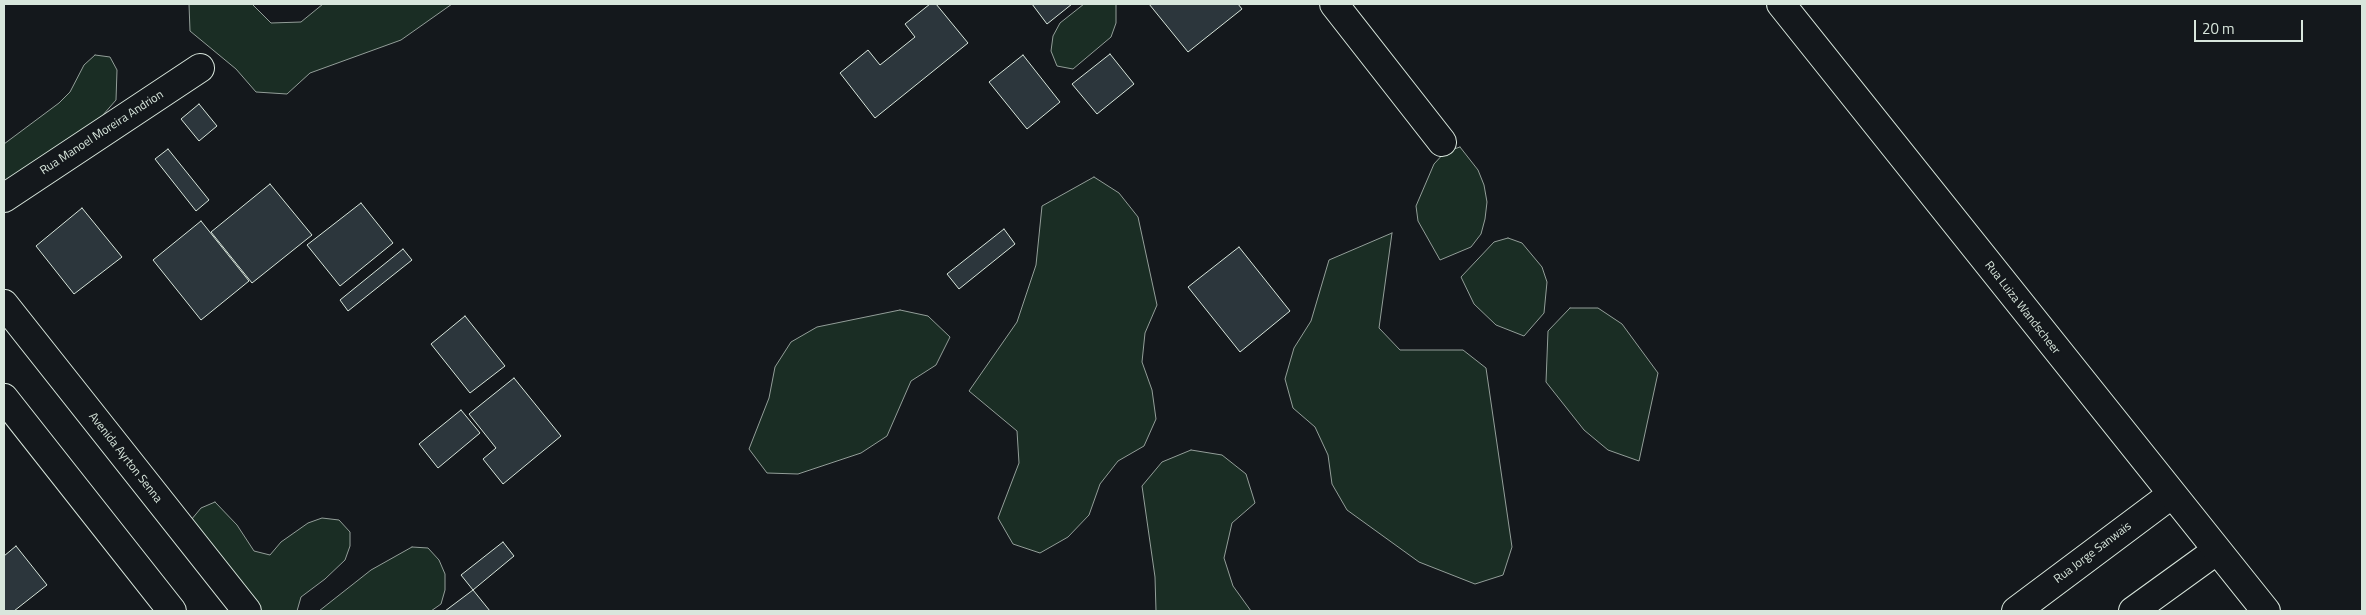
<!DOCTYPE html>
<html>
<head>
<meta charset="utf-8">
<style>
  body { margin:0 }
  #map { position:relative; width:2366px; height:615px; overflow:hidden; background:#14181c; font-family:"Titillium Web",sans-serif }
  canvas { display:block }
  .frame { position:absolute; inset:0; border:5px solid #d8e6dc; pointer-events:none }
  .scale { position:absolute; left:2194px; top:20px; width:109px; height:22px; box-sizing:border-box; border:2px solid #d8e6dc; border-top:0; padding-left:6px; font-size:15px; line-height:18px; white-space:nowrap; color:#d8e6dc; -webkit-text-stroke:4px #14181c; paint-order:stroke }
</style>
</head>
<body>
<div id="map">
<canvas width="2366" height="615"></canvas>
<div class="frame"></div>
<div class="scale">20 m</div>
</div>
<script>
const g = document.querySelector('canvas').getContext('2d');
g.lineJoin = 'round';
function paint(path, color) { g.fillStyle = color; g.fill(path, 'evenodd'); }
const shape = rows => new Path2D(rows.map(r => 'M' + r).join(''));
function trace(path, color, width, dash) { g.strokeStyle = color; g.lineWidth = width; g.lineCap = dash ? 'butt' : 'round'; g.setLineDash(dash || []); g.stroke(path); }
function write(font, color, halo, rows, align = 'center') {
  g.font = font + ' "Titillium Web",sans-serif'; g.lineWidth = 4; g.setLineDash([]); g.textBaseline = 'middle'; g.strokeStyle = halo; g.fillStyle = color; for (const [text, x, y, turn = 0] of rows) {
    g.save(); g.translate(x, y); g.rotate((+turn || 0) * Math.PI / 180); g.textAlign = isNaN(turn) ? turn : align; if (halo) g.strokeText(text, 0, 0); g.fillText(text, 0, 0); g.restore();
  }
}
const green = shape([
  [189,4,252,4,271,23,301,22,323,4,452,4,401,40,310,73,287,94,256,92,236,69,190,31,189,4],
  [1084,4,1116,4,1116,23,1111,37,1073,69,1057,66,1051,51,1053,36,1060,23,1084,4],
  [95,55,110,57,117,70,116,100,96,123,18,180,4,181,4,144,59,103,70,92,84,65,95,55],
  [1460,147,1478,170,1484,185,1487,202,1485,219,1481,234,1471,247,1440,260,1418,221,1416,206,1434,164,1445,152,1460,147],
  [1094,177,1119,193,1138,217,1157,305,1145,333,1142,362,1152,390,1156,419,1144,446,1118,461,1100,484,1089,515,1068,537,1040,553,1013,544,998,518,1019,463,1017,431,969,391,1017,322,1036,265,1042,206,1094,177],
  [1392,233,1379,328,1400,350,1463,350,1486,368,1512,547,1503,575,1475,584,1419,562,1347,510,1332,484,1328,455,1315,427,1293,408,1285,379,1294,348,1311,321,1329,260,1392,233],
  [1508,238,1522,243,1542,267,1547,282,1544,313,1524,336,1496,325,1474,304,1461,277,1494,242,1508,238],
  [1570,308,1598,308,1622,324,1658,373,1639,461,1608,450,1584,430,1546,382,1548,331,1570,308],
  [900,310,928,316,950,337,936,365,911,381,887,436,861,453,798,474,767,473,749,449,769,398,775,367,791,342,817,327,900,310],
  [1191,450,1222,455,1246,474,1255,503,1232,523,1224,558,1233,586,1251,611,1156,611,1155,577,1142,486,1162,462,1191,450],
  [215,502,237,525,254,551,270,555,281,542,308,523,322,518,339,520,350,532,350,546,345,560,325,579,301,597,297,611,254,611,191,520,201,508,215,502],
  [412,547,428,548,439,560,445,574,445,590,441,604,431,611,319,611,371,570,412,547]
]);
const building = shape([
  [930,4,936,4,968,43,875,118,840,73,868,50,880,65,915,37,905,24,930,4],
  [1032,4,1072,4,1047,24,1032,4],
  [1149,4,1238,4,1242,9,1188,52,1149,4],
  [1110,54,1134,84,1097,114,1072,84,1110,54],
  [1023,55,1060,102,1027,129,989,82,1023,55],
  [199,104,217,126,199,141,181,119,199,104],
  [168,149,209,200,196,211,155,159,168,149],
  [270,184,312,235,252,283,211,232,270,184],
  [361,203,393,243,340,286,307,245,361,203],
  [82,208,122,257,74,294,36,246,82,208],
  [201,221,249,281,201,320,153,260,201,221],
  [1004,229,1015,244,959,289,947,274,1004,229],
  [1239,247,1290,311,1240,352,1188,287,1239,247],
  [403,249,412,260,348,311,340,300,403,249],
  [465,316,505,366,470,393,431,344,465,316],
  [514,378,561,436,503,484,483,459,496,448,469,414,514,378],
  [461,410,480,433,438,468,419,444,461,410],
  [503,542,514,556,473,590,461,575,503,542],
  [16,546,47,585,14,611,4,611,4,556,16,546],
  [473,590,490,611,445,611,473,590]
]);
const minor = shape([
  [1334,4,1442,142],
  [4,198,200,68],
  [4,304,247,611],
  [4,398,172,611],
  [2016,611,2171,495],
  [2133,611,2216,551]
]);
const major = shape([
  [1781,4,2266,611]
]);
const streetNames = [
  ["Rua Manoel Moreira Andrion",102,133,-33],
  ["Rua Luiza Wandscheer",2022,308,52],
  ["Avenida Ayrton Senna",125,458,52],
  ["Rua Jorge Sanwais",2093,553,-37]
];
paint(green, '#1a2d24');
trace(green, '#939e99', 1);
paint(building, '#2c363c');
trace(building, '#d8e6dc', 1);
trace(minor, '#d8e6dc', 30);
trace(major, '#d8e6dc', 30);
trace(minor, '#14181c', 28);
trace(major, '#14181c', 28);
write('12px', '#d8e6dc', '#14181c', streetNames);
</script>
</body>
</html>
